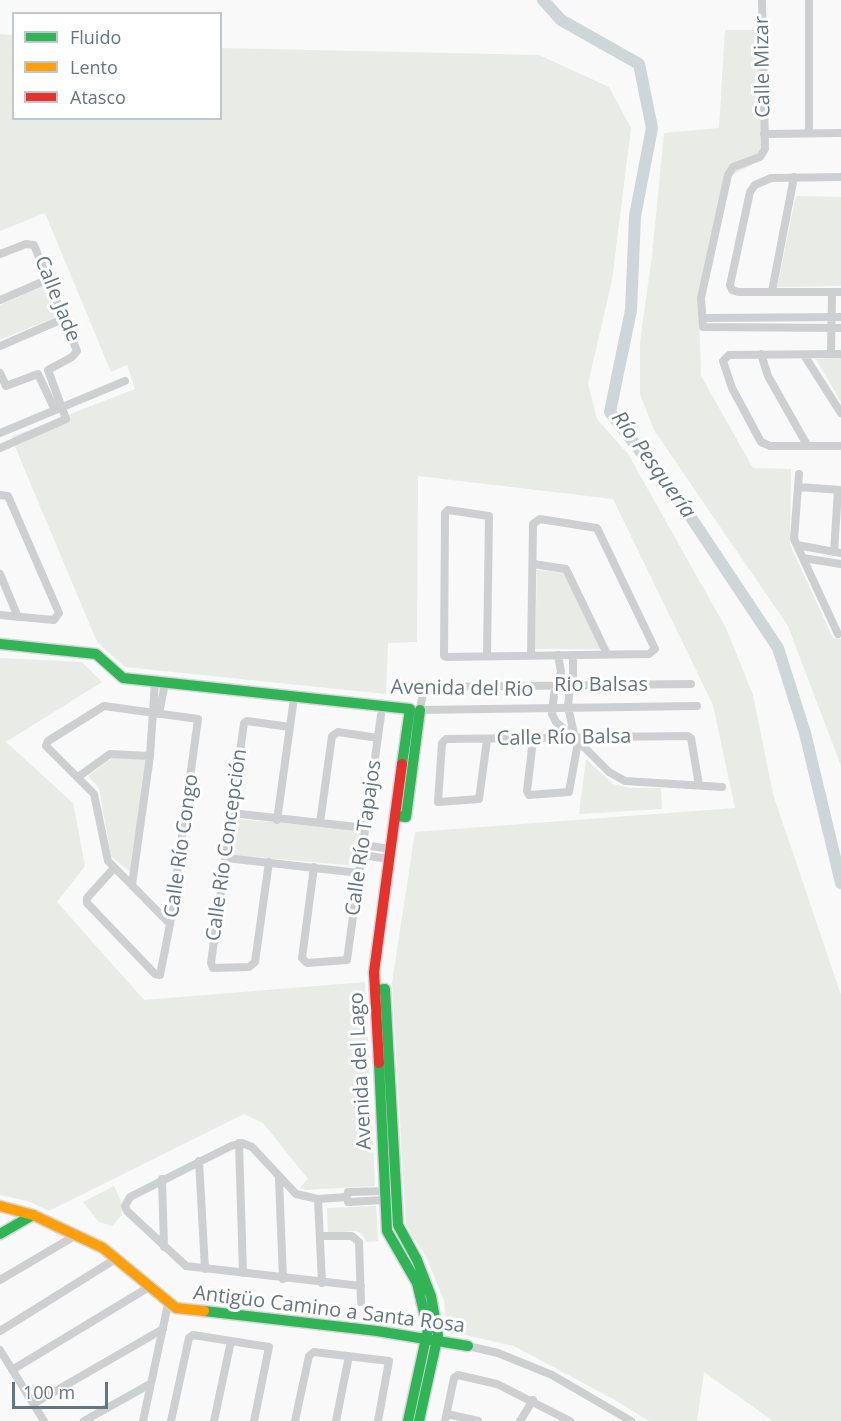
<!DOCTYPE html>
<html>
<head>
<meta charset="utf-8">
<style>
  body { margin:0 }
  #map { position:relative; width:841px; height:1421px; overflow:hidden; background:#f9f9f9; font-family:"Open Sans",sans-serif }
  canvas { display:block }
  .legend { position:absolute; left:12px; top:12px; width:210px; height:108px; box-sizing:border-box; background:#fff; border:2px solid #c1c8cd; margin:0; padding:8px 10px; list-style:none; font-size:18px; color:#657683 }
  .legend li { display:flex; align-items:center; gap:12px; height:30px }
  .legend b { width:30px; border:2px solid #c1c8cd }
  .scale { position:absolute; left:12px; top:1382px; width:96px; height:27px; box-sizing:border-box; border:3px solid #657683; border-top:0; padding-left:8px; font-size:18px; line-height:21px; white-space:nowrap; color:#657683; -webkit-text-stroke:4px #fff; paint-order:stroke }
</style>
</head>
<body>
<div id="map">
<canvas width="841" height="1421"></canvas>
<ul class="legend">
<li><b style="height:8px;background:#30b455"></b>Fluido</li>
<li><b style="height:8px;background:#ff9f0a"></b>Lento</li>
<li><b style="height:8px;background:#e5322d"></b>Atasco</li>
</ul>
<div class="scale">100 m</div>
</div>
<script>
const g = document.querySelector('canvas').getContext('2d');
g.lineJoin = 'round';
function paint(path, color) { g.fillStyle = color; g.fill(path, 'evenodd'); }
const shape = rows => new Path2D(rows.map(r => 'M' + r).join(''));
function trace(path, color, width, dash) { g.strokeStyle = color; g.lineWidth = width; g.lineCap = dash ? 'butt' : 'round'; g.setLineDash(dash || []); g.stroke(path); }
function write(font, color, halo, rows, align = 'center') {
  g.font = font + ' "Open Sans",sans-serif'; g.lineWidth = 6; g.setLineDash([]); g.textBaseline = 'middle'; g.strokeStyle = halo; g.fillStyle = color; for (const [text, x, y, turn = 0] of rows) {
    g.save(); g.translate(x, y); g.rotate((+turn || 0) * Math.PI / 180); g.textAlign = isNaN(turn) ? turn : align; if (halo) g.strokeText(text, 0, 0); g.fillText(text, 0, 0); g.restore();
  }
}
const green = shape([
  [725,30,761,30,761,160,732,175,699,316,701,376,753,468,791,469,790,545,833,638,841,639,841,766,788,626,654,430,640,394,640,342,652,256,664,133,719,128],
  [0,34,13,35,14,118,220,118,221,48,539,55,609,87,631,128,612,280,588,384,597,419,628,454,726,628,753,695,773,794,841,995,841,1421,773,1421,704,1372,697,1421,649,1421,613,1399,514,1346,447,1331,444,1300,427,1259,406,1225,392,983,415,832,735,808,713,705,613,499,418,476,417,642,388,643,386,694,125,667,97,642,11,437,135,389,127,365,111,372,45,213,0,231],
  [796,196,841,197,841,286,777,287],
  [48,284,61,315,0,340,0,305],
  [841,358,841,402,816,359],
  [537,570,563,572,603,649,535,649],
  [0,658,82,662,102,682,6,742,73,803,85,866,57,902,144,1000,365,982,375,1186,305,1190,300,1187,308,1179,263,1123,244,1114,49,1211,28,1201,0,1195],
  [115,756,146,759,130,872,111,856,99,788,88,776],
  [586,759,613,784,630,788,661,788,662,809,579,814],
  [237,819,361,830,357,866,233,855],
  [114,1186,121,1201,122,1215,112,1226,99,1222,83,1202],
  [376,1206,378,1241,367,1242,362,1234,356,1231,328,1233,327,1208]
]);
const river = shape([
  [543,0,561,20,639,64,652,128,635,216,631,310,610,412,686,510,778,648,805,733,841,883]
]);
const street = shape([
  [762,0,765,149,760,157,733,167,728,175,701,298,703,327,841,328],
  [809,0,809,133],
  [764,134,841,133],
  [841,177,771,178,755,185,750,192,730,285,732,290,738,292,841,292],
  [0,254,26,244,34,245,77,351,72,357,48,370,66,419,0,448],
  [772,291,794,177],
  [0,300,49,279],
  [704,318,841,317],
  [0,346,65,318],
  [761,354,768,376,807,445],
  [831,354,832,292],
  [841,354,729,355,723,361,732,388,761,442,770,446,841,446],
  [804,355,841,413],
  [0,373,6,386,38,374,55,410],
  [0,433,125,381],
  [799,474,794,539,838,634],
  [798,487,841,490],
  [0,495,8,496,59,613,54,620,0,615],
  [797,545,841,553],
  [834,552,838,490],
  [803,558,841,564],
  [533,564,566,569,607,654],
  [0,574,18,617],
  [558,655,561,672,554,694,552,714,556,722,575,738,609,772,625,781,722,787],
  [573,655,573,677,570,685,568,707,575,738],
  [487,656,489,516,448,510,445,513,444,656,447,657,649,654,655,649,597,528,540,519,533,524,531,655],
  [418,710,697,706],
  [420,710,423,692,429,687,691,684],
  [159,714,165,683],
  [487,740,479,799,438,802,442,743,446,739,688,736,691,738,699,785],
  [533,740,527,791,529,795,569,792,578,742],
  [78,777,110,754,150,756],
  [231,813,366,828],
  [277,820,293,705],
  [320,823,332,736,338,732,378,738],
  [363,845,391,849],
  [362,855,389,859],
  [226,858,359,873],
  [269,862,255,962,249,967,213,968,211,963,244,723,247,721,290,727],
  [314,867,302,958,307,963,347,960,381,715],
  [114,868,87,898,87,903,155,974,160,975,170,924,198,719,104,706,48,741,46,746,94,794,108,861,170,924],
  [132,885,150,756,155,682],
  [239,1143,243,1273],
  [199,1161,205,1269],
  [162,1179,164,1247],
  [279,1179,283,1279],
  [385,1191,348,1192,347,1197,348,1202,385,1200],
  [347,1197,318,1199,296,1194,252,1147,242,1143,231,1146,130,1197,125,1206,127,1211,186,1266,361,1286],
  [318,1199,322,1283],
  [320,1236,352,1236,359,1242,361,1302],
  [0,1280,78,1234],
  [0,1331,117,1258],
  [468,1346,498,1353,552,1375,631,1421],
  [0,1350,44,1421],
  [12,1370,149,1287],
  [33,1404,163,1329],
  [447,1414,478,1421],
  [84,1421,150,1384],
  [143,1421,168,1304],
  [171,1421,189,1338,193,1335,269,1347,254,1421],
  [214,1421,231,1341],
  [295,1421,309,1356,314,1352,389,1361,378,1421],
  [336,1421,349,1356],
  [445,1421,454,1378,458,1375,497,1384,570,1421],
  [520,1421,533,1400]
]);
const fast = shape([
  [0,644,96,654,123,678,410,709,402,764],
  [395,816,406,817,420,710],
  [375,990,385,989,398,1225,417,1260,431,1296,438,1335,419,1421],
  [379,1063,387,1231,417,1283,428,1329,408,1421],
  [0,1234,33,1215],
  [204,1311,377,1331,468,1346]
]);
const slow = shape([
  [0,1206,33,1215,103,1248,176,1308,204,1311]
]);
const jam = shape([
  [379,1063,374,972,402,764]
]);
const streetNames = [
  ["Calle Mizar",763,67,-91],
  ["Calle Jade",57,299,68],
  ["Rio Balsas",601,685],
  ["Avenida del Rio",462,689,1],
  ["Calle Río Balsa",564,738,-1],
  ["Calle Río Tapajos",364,838,-82],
  ["Calle Río Concepción",227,845,-82],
  ["Calle Río Congo",182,846,-82],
  ["Avenida del Lago",361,1071,-93],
  ["Antigüo Camino a Santa Rosa",329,1310,7]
];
const waterNames = [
  ["Río Pesquería",653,465,54]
];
paint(green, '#e8ebe6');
trace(river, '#ced6d9', 12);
trace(fast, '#d5d6d7', 13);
trace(slow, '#d5d6d7', 13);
trace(jam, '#d5d6d7', 13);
trace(street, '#cecfd0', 8);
trace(fast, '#30b455', 10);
trace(slow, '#ff9f0a', 10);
trace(jam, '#e5322d', 10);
write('20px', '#657683', '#fff', streetNames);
write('italic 21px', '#60757c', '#fff', waterNames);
</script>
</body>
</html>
